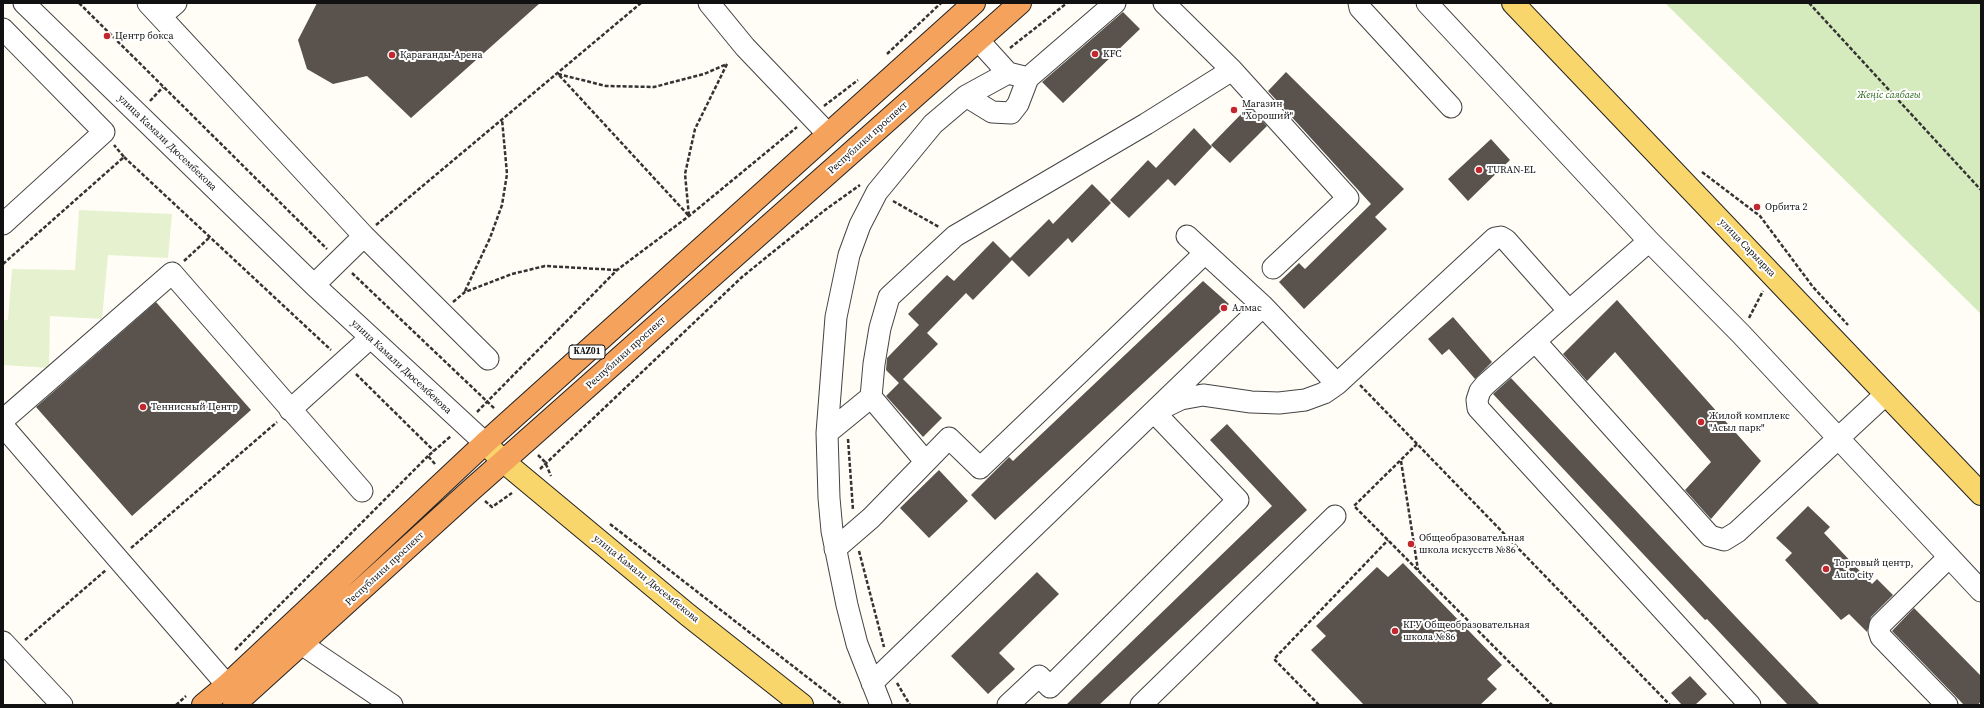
<!DOCTYPE html>
<html>
<head>
<meta charset="utf-8">
<style>
  body { margin:0 }
  #map { position:relative; width:1984px; height:708px; overflow:hidden; background:#fffdf5; font-family:"Source Serif 4",serif }
  canvas { display:block }
  .frame { position:absolute; inset:0; border:4px solid #111; pointer-events:none }
</style>
</head>
<body>
<div id="map">
<canvas width="1984" height="708"></canvas>
<div class="frame"></div>
</div>
<script>
const g = document.querySelector('canvas').getContext('2d');
g.lineJoin = 'round';
function paint(path, color) { g.fillStyle = color; g.fill(path, 'evenodd'); }
const shape = rows => new Path2D(rows.map(r => 'M' + r).join(''));
function trace(path, color, width, dash) { g.strokeStyle = color; g.lineWidth = width; g.lineCap = dash ? 'butt' : 'round'; g.setLineDash(dash || []); g.stroke(path); }
function write(font, color, halo, rows, align = 'center') {
  g.font = font + ' "Source Serif 4",serif'; g.lineWidth = 4; g.setLineDash([]); g.textBaseline = 'middle'; g.strokeStyle = halo; g.fillStyle = color; for (const [text, x, y, turn = 0] of rows) {
    g.save(); g.translate(x, y); g.rotate((+turn || 0) * Math.PI / 180); g.textAlign = isNaN(turn) ? turn : align; if (halo) g.strokeText(text, 0, 0); g.fillText(text, 0, 0); g.restore();
  }
}
const green = shape([
  [1665,3,1981,3,1981,314]
]);
const pitch = shape([
  [79,210,172,214,168,258,108,255,102,319,50,316,49,368,3,365,3,320,8,320,12,269,75,270]
]);
const building = shape([
  [317,3,540,3,411,118,367,76,333,84,307,69,298,40],
  [1123,12,1140,29,1063,103,1042,82],
  [1286,72,1404,189,1375,217,1387,229,1304,309,1279,282,1299,263,1305,269,1371,204,1268,91],
  [1249,106,1267,126,1230,163,1211,145],
  [1194,128,1212,147,1175,186,1168,179,1129,218,1110,200,1148,160,1156,168],
  [1491,139,1510,160,1468,201,1448,179],
  [1092,184,1111,203,1072,243,1068,238,1029,277,1012,260,973,300,966,293,927,333,908,314,947,275,954,281,993,241,1012,260,1010,258,1049,219,1053,224],
  [1203,281,1229,304,995,520,971,495,1009,457,1013,461],
  [1617,300,1761,461,1711,519,1685,490,1711,462,1615,352,1587,381,1563,354],
  [156,302,251,410,132,516,36,407],
  [1453,317,1492,362,1475,379,1449,349,1442,355,1428,339],
  [919,325,938,344,899,383,886,370,887,358],
  [1511,378,1736,617,1820,705,1788,705,1707,619,1705,620,1493,394],
  [903,379,942,418,923,437,886,396],
  [1227,424,1307,510,1099,705,1066,705,1272,506,1210,440],
  [939,470,968,501,929,538,900,508],
  [1808,506,1830,527,1824,533,1872,584,1877,579,1893,595,1871,617,1867,632,1849,614,1841,620,1785,560,1792,553,1776,538],
  [1403,563,1502,665,1487,679,1497,689,1480,705,1364,705,1311,650,1326,636,1316,626,1377,567,1388,577],
  [1037,572,1059,594,999,653,1015,669,988,694,951,656],
  [1914,608,1981,676,1981,701,1978,705,1964,705,1892,631],
  [1690,676,1707,694,1695,705,1682,705,1671,693]
]);
const path = shape([
  [79,3,327,249],
  [1809,3,1981,190],
  [1010,48,1067,3],
  [887,54,941,3],
  [727,64,695,129,685,174,689,216,558,74,606,86,654,87,704,74,727,64],
  [150,101,163,87],
  [824,106,858,80],
  [124,157,331,350],
  [1702,172,1760,216,1813,287,1848,325],
  [893,201,939,227],
  [376,225,641,3],
  [184,261,210,237],
  [3,264,124,157,114,145],
  [352,273,495,409],
  [465,291,490,238,502,205,507,174,502,119],
  [453,302,465,292,512,274,545,266,617,270],
  [1749,318,1763,291],
  [356,374,434,451],
  [1360,385,1670,705],
  [477,412,617,270,689,216,797,127],
  [848,439,853,510],
  [1417,444,1354,506,1552,705],
  [538,455,545,462,551,476],
  [1401,461,1418,570],
  [435,464,428,456,451,436],
  [540,469,742,277,825,210,860,185],
  [485,501,492,507,512,493],
  [610,524,843,705],
  [131,548,277,422],
  [859,551,884,647],
  [25,640,106,570],
  [235,650,428,456],
  [897,683,910,705],
  [176,705,186,696],
  [1319,705,1274,659,1388,540]
]);
const minor = shape([
  [24,3,314,285,485,443],
  [148,3,364,236,488,359],
  [709,3,745,47,828,134],
  [1164,3,1232,70,1348,198,1273,268],
  [1359,3,1360,8,1451,107],
  [1427,3,1649,241,1741,334,1981,591],
  [161,16,176,3],
  [3,29,104,132,3,224],
  [978,40,1008,73,1028,78,1115,3],
  [966,96,1008,73],
  [314,285,364,236],
  [1263,306,1337,384,1495,238,1501,237,1506,240,1569,311,1649,241],
  [1569,311,1485,385,1480,391,1477,400,1478,408,1750,705],
  [1535,341,1710,536,1724,540,1737,532,1886,394],
  [871,397,925,461],
  [290,410,370,338],
  [3,420,172,273,362,491],
  [3,426,227,685],
  [827,433,871,397,874,364,880,328,889,297,955,236,1146,124,1232,70],
  [835,549,871,518,949,438,980,468,1205,253],
  [3,642,62,705],
  [303,645,392,705],
  [872,683,1263,306,1187,236],
  [881,705,857,644,847,605,832,531,829,498,827,433,836,317,849,255,860,225,877,192,933,124,966,96,992,112,1011,113,1018,104,1028,78],
  [1008,705,1039,676,1050,687,1238,500,1154,412,1181,399,1203,395,1251,402,1279,403,1305,400,1324,393,1337,384],
  [1141,705,1335,516],
  [1947,705,1881,637,1879,631,1880,625,1949,557]
]);
const major = shape([
  [1513,3,1981,494],
  [485,443,503,461,688,615,802,705]
]);
const highway = shape([
  [203,705,227,685,485,443,974,3],
  [234,705,471,490,1020,3]
]);
const markers = [
  [107,36,4,"#c4262e"],
  [1095,54,4,"#c4262e"],
  [392,55,4,"#c4262e"],
  [1234,110,4,"#c4262e"],
  [1479,170,4,"#c4262e"],
  [1757,207,4,"#c4262e"],
  [1224,308,4,"#c4262e"],
  [143,407,4,"#c4262e"],
  [1701,422,4,"#c4262e"],
  [1411,544,4,"#c4262e"],
  [1826,569,4,"#c4262e"],
  [1395,631,4,"#c4262e"]
];
const shields = [
  [587,352,36]
];
const shieldNames = [
  ["KАZ01",587,352]
];
const poiNames = [
  ["Центр бокса",115,36],
  ["KFC",1103,54],
  ["Қарағанды-Арена",400,55],
  ["Магазин",1242,104],
  ["\"Хороший\"",1242,116],
  ["TURAN-EL",1487,170],
  ["Орбита 2",1765,207],
  ["Алмас",1232,308],
  ["Теннисный Центр",151,407],
  ["Жилой комплекс",1709,416],
  ["\"Асыл парк\"",1709,428],
  ["Общеобразовательная",1419,538],
  ["школа искусств №86",1419,550],
  ["Торговый центр,",1834,563],
  ["Auto city",1834,575],
  ["КГУ Общеобразовательная",1403,625],
  ["школа №86",1403,637]
];
const parkNames = [
  ["Жеңіс саябағы",1889,95]
];
const streetNames = [
  ["Республики проспект",868,138,-42],
  ["улица Камали Дюсембекова",167,143,44],
  ["улица Сарыарка",1747,248,46],
  ["Республики проспект",626,353,-42],
  ["улица Камали Дюсембекова",401,367,43],
  ["Республики проспект",385,569,-43],
  ["улица Камали Дюсембекова",646,579,39]
];
paint(green, '#d5ebbd');
paint(pitch, '#e6f2cf');
paint(building, '#5a524d');
trace(minor, '#444', 23);
trace(major, '#222', 24);
trace(highway, '#222', 24);
trace(path, '#333', 2.5, [4, 2]);
trace(minor, '#fff', 21);
trace(major, '#f9d66b', 22);
trace(highway, '#f5a25d', 22);
for (const [x, y, r, color] of markers) { const dot = new Path2D(); dot.arc(x, y, r, 0, 2 * Math.PI); g.fillStyle = color; g.fill(dot); trace(dot, '#fff', 1.5); }
for (const [x, y, w] of shields) { const box = new Path2D(); box.roundRect(x - w / 2, y - 7, w, 14, 3); g.fillStyle = '#fff'; g.fill(box); trace(box, '#111', 1); }
write('bold 9px', '#111', null, shieldNames);
write('10px', '#111', '#fff', poiNames, 'left');
write('italic 10px', '#2f6b1f', '#fff', parkNames);
write('10px', '#111', '#fff', streetNames);
</script>
</body>
</html>
